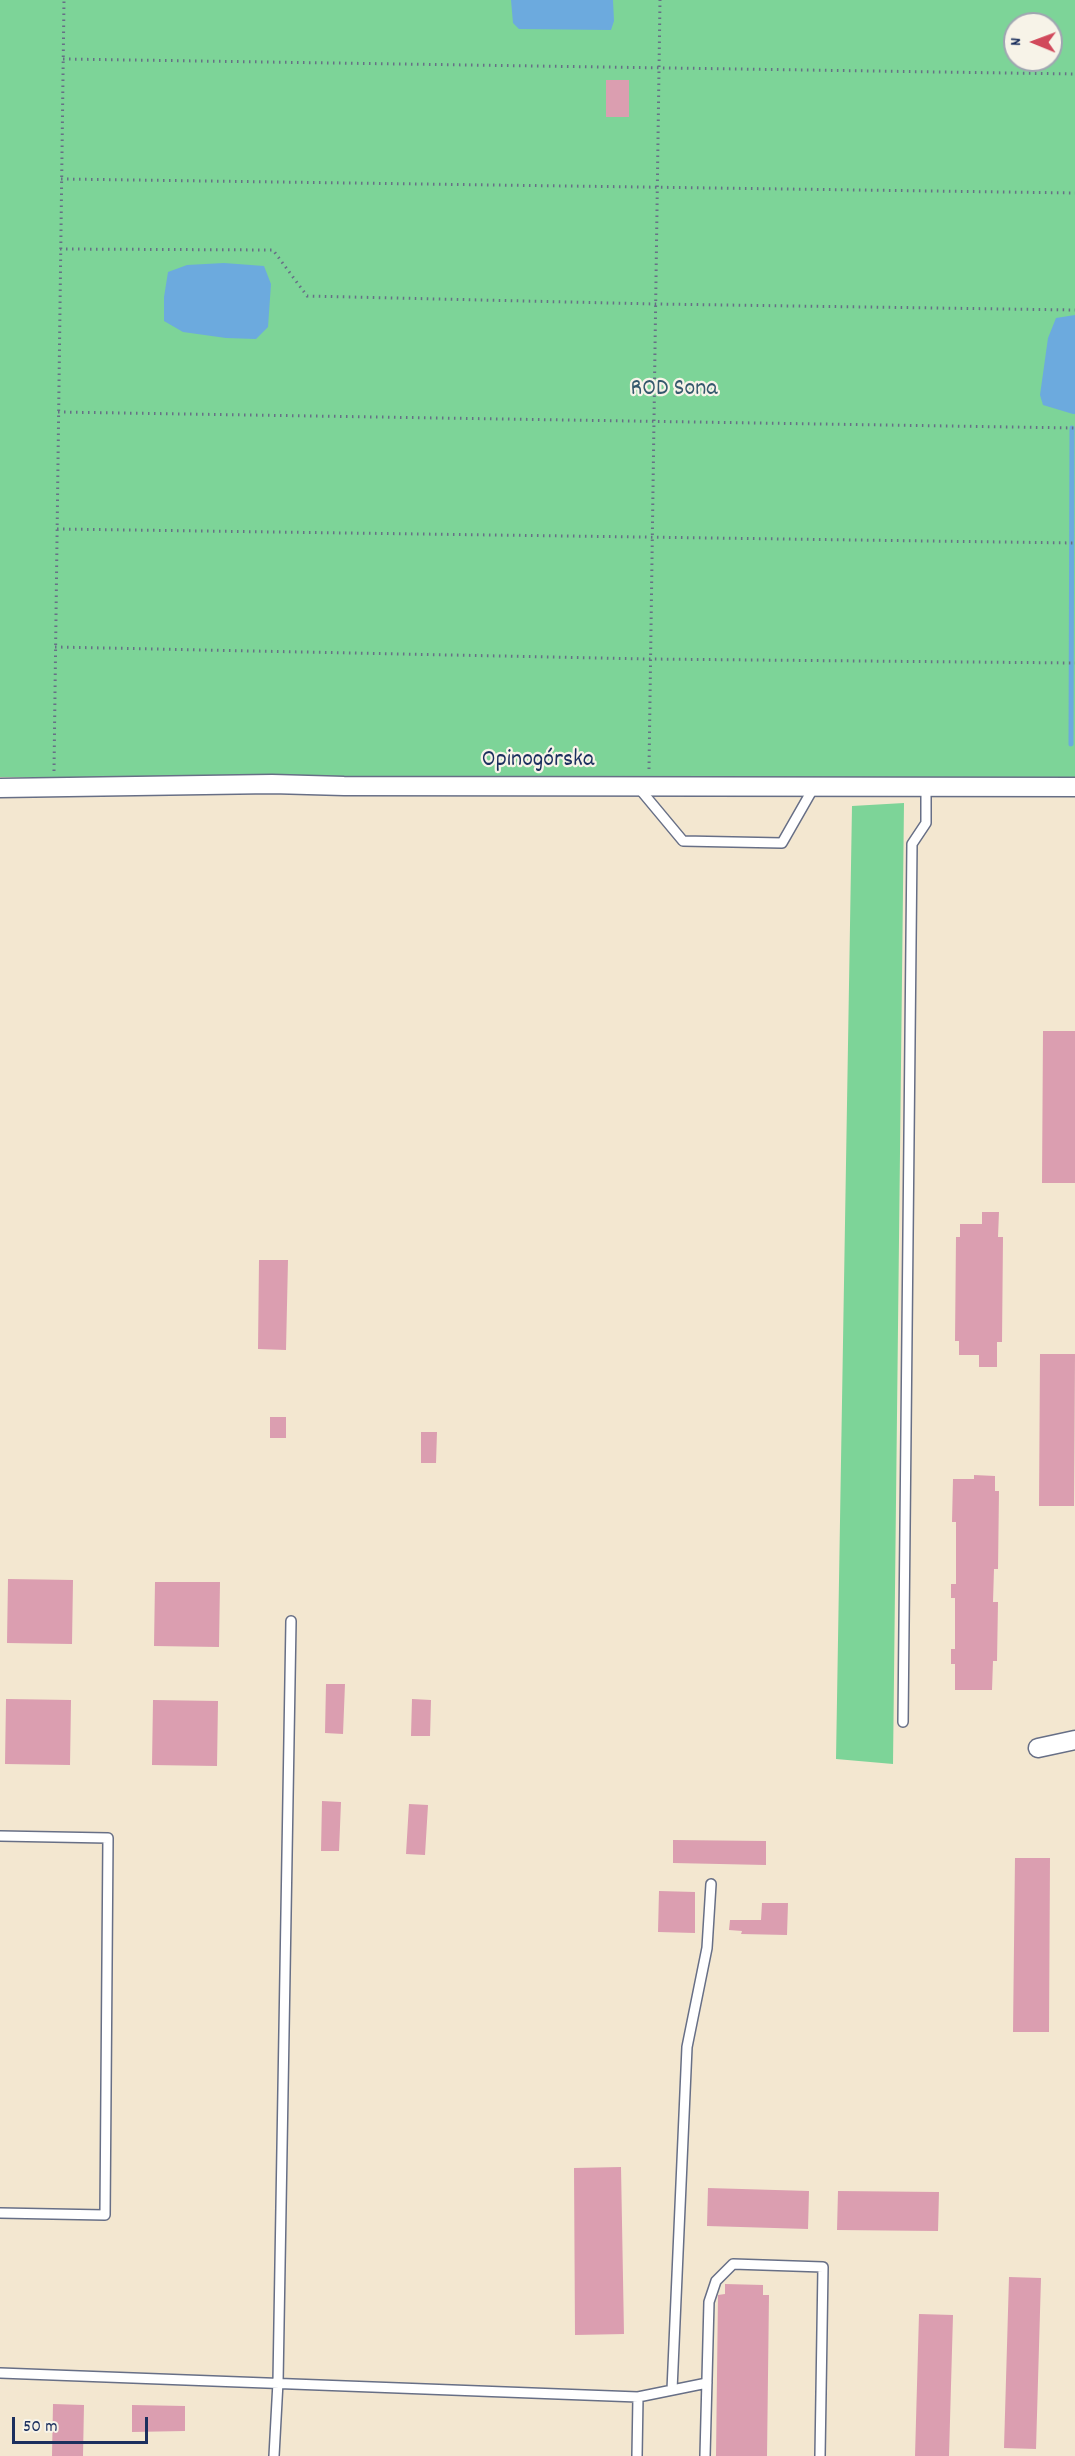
<!DOCTYPE html>
<html>
<head>
<meta charset="utf-8">
<style>
  body { margin:0 }
  #map { position:relative; width:1075px; height:2456px; overflow:hidden; background:#f3e7d0; font-family:Dekko,sans-serif }
  canvas { display:block }
  .north { position:absolute; left:1003px; top:12px; width:60px; height:60px; box-sizing:border-box; background:#f7f3e8; border:2px solid #9fa5b1; border-radius:50%; rotate:271deg; font-size:16px; font-weight:700; line-height:24px; text-align:center; color:#1b2f5e }
  .north::after { content:''; display:block; margin:auto; width:21px; height:27px; background:#d1495b; clip-path:polygon(50% 0,100% 100%,50% 72%,0 100%) }
  .scale { position:absolute; left:12px; top:2417px; width:136px; height:27px; box-sizing:border-box; border:3px solid #1b2f5e; border-top:0; padding-left:8px; font-size:18px; line-height:21px; white-space:nowrap; color:#1b2f5e; -webkit-text-stroke:4px #f7f3e8; paint-order:stroke }
</style>
</head>
<body>
<div id="map">
<canvas width="1075" height="2456"></canvas>
<div class="north">N</div>
<div class="scale">50 m</div>
</div>
<script>
const g = document.querySelector('canvas').getContext('2d');
g.lineJoin = 'round';
function paint(path, color) { g.fillStyle = color; g.fill(path, 'evenodd'); }
const shape = rows => new Path2D(rows.map(r => 'M' + r).join(''));
function trace(path, color, width, dash) { g.strokeStyle = color; g.lineWidth = width; g.lineCap = dash ? 'butt' : 'round'; g.setLineDash(dash || []); g.stroke(path); }
function write(font, color, halo, rows, align = 'center') {
  g.font = font + ' Dekko,sans-serif'; g.lineWidth = 4.5; g.setLineDash([]); g.textBaseline = 'middle'; g.strokeStyle = halo; g.fillStyle = color; for (const [text, x, y, turn = 0] of rows) {
    g.save(); g.translate(x, y); g.rotate((+turn || 0) * Math.PI / 180); g.textAlign = isNaN(turn) ? turn : align; if (halo) g.strokeText(text, 0, 0); g.fillText(text, 0, 0); g.restore();
  }
}
const green = shape([
  [0,0,1075,0,1075,787,0,777],
  [1015,24,1051,24,1051,60,1015,60],
  [904,803,893,1764,836,1759,852,806]
]);
const water = shape([
  [511,0,613,0,614,21,611,30,519,29,513,23],
  [224,263,264,266,271,284,268,327,256,339,226,338,183,332,164,321,164,297,168,272,187,265],
  [1075,315,1075,414,1073,414,1043,405,1040,395,1048,338,1056,318]
]);
const stream = shape([
  [1071,744,1072,428]
]);
const building = shape([
  [606,80,629,80,629,117,606,117],
  [1043,1031,1075,1031,1075,1183,1042,1183],
  [982,1212,999,1212,998,1237,1003,1237,1002,1342,997,1342,997,1367,979,1367,979,1355,959,1355,959,1341,955,1341,956,1237,960,1237,960,1224,982,1224],
  [259,1260,288,1260,286,1350,258,1349],
  [1040,1354,1075,1354,1074,1506,1039,1506],
  [270,1417,286,1417,286,1438,270,1438],
  [421,1432,437,1432,436,1463,421,1463],
  [974,1475,995,1476,995,1491,999,1491,998,1569,994,1569,993,1602,998,1602,997,1661,993,1661,992,1690,955,1690,955,1664,951,1664,951,1649,955,1649,955,1598,951,1598,951,1584,956,1584,956,1522,952,1522,953,1479,974,1479],
  [8,1579,73,1580,72,1644,7,1643],
  [155,1582,220,1582,219,1647,154,1646],
  [326,1684,345,1684,343,1734,325,1733],
  [6,1699,71,1700,70,1765,5,1764],
  [412,1699,431,1700,430,1736,411,1736],
  [153,1700,218,1701,217,1766,152,1765],
  [322,1801,341,1802,339,1851,321,1851],
  [409,1804,428,1805,425,1855,406,1854],
  [673,1840,766,1841,766,1865,673,1863],
  [1015,1858,1050,1858,1049,2032,1013,2032],
  [659,1891,695,1892,695,1933,658,1932],
  [762,1903,788,1903,787,1935,741,1934,742,1931,729,1930,730,1920,761,1920],
  [621,2167,624,2334,575,2335,574,2168],
  [708,2188,809,2191,808,2229,707,2226],
  [838,2191,939,2192,938,2231,837,2230],
  [1009,2277,1041,2278,1036,2449,1004,2448],
  [725,2284,763,2285,763,2295,769,2295,767,2456,716,2456,718,2295,725,2294],
  [919,2314,953,2315,949,2456,915,2456],
  [53,2404,84,2405,83,2456,52,2456],
  [132,2405,185,2406,185,2431,132,2432]
]);
const path = shape([
  [63,59,1075,74],
  [61,179,1075,193],
  [60,249,273,250,307,296,655,304,1075,310],
  [58,412,1075,428],
  [57,529,1075,543],
  [55,647,649,659,1075,663],
  [649,769,660,0],
  [54,771,64,0]
]);
const lane = shape([
  [638,787,683,841,782,843,814,787],
  [903,1722,912,844,926,823,926,787],
  [0,1836,108,1838,105,2215,0,2213],
  [0,2373,638,2397,637,2456],
  [672,2390,687,2047,707,1948,711,1884],
  [638,2397,707,2383],
  [274,2456,278,2382,291,1621],
  [705,2456,709,2302,716,2281,733,2264,823,2267,820,2456]
]);
const street = shape([
  [0,788,272,784,344,786,1075,787],
  [1038,1748,1075,1740]
]);
const parkNames = [
  ["ROD Sona",674,391]
];
const streetNames = [
  ["Opinogórska",538,762]
];
paint(green, '#7dd498');
paint(water, '#6caade');
trace(stream, '#6caade', 5);
paint(building, '#db9eb0');
trace(lane, '#676f86', 12);
trace(street, '#676f86', 21);
trace(path, '#676f86', 3, [1.5, 4.5]);
trace(lane, '#fff', 9);
trace(street, '#fff', 18);
write('24px', '#34586c', '#f7f3e8', parkNames);
write('24px', '#1b2f5e', '#f7f3e8', streetNames);
</script>
</body>
</html>
